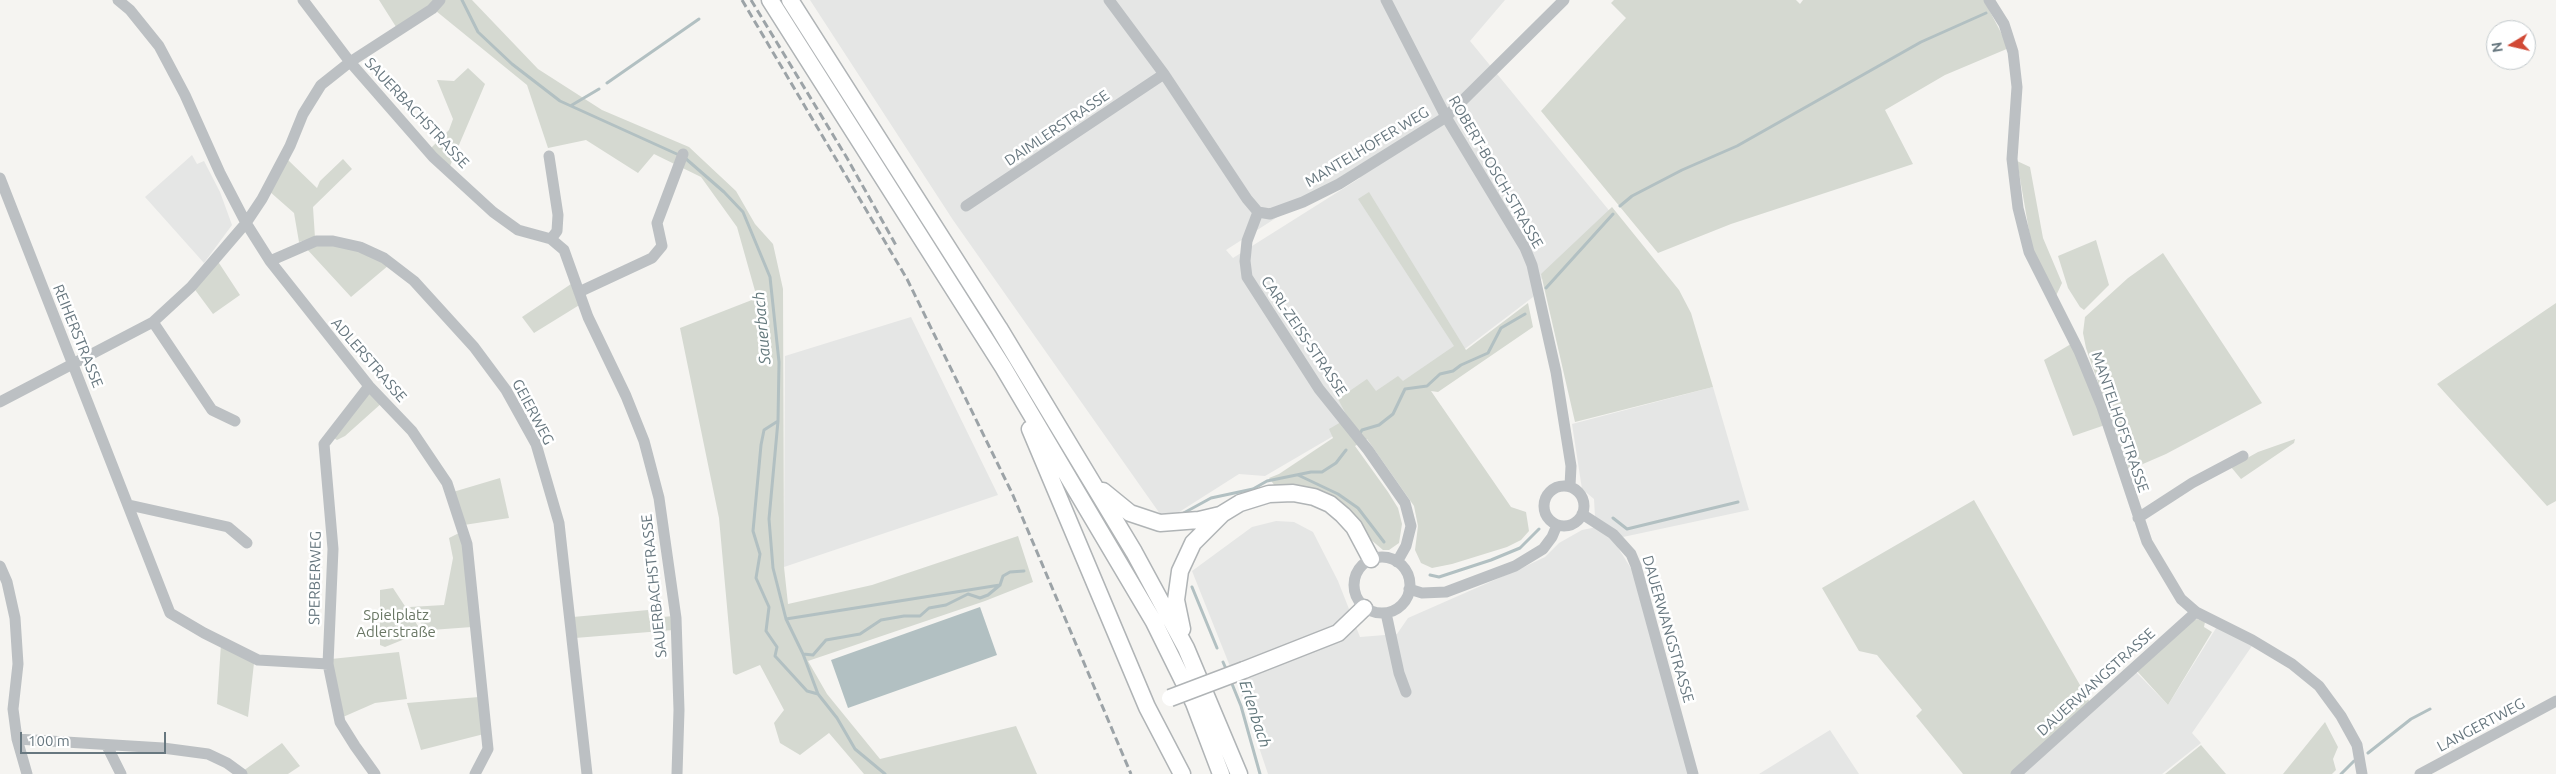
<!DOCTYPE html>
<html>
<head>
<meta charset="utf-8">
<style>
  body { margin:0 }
  #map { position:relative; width:2556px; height:774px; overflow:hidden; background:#f5f4f1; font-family:Ubuntu,sans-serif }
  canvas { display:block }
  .north { position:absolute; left:2486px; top:20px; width:50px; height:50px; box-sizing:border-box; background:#fff; border:1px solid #c2c9cc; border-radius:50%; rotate:261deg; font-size:14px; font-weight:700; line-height:20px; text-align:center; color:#67777f }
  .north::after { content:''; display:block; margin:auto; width:18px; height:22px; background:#d14935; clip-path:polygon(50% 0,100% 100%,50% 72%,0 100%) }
  .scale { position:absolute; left:20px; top:732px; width:146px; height:22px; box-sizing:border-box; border:2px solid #67777f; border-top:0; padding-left:6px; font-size:15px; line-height:18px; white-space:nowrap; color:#67777f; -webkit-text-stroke:4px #fff; paint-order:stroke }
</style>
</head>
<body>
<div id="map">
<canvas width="2556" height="774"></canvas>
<div class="north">N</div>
<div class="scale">100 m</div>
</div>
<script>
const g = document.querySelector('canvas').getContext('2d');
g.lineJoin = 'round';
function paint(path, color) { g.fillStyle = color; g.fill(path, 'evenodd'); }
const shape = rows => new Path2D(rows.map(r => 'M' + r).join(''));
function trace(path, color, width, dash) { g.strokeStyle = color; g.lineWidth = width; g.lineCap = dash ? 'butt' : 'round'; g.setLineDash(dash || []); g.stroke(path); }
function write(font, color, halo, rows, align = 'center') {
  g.font = font + ' Ubuntu,sans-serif'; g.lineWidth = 5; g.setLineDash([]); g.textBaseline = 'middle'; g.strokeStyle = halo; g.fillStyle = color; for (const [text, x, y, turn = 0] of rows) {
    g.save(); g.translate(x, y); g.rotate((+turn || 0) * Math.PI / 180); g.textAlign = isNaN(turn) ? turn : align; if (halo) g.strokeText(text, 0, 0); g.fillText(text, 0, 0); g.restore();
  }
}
const built = shape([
  [810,0,1505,0,1470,41,1612,214,1543,276,1533,297,1466,348,1330,438,1265,476,1239,474,1165,521,953,220],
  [1354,168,1360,178,1233,258,1226,250],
  [192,155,197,164,204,161,220,192,232,225,204,263,145,197],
  [911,317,998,495,784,567,785,356],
  [1713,387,1749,510,1623,537,1595,517,1594,499,1582,489,1572,424],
  [1276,521,1294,522,1313,532,1338,581,1360,637,1397,634,1408,618,1524,567,1545,557,1559,543,1582,530,1597,527,1612,538,1632,570,1688,774,1268,774,1241,694,1192,571,1252,527],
  [2218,625,2254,643,2192,733,2201,743,2162,774,2020,774,2136,672,2168,705],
  [1830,730,1859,774,1759,774]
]);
const green = shape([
  [379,0,435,0,398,30],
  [442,0,472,0,538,69,602,110,689,147,736,191,755,224,773,244,783,289,784,567,788,604,872,585,1018,536,1033,582,985,601,808,661,827,694,880,759,1016,726,1037,774,864,774,829,733,800,755,780,743,774,723,784,710,760,665,736,675,733,673,719,518,680,328,757,298,737,227,701,177,654,154,638,173,586,140,548,148,527,85,436,11],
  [1614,0,1796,0,1800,4,1803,0,1984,0,2009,48,1945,75,1885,110,1913,164,1731,224,1658,253,1541,111,1626,18,1611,3],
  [468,68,485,84,450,166,430,149,449,130,453,119,437,80,454,81],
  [343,159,352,169,313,207,315,238,299,242,294,213,269,191,288,160,317,188,320,181],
  [2017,161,2030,167,2043,238,2062,283,2055,298,2033,254],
  [1369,192,1466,350,1528,303,1533,327,1438,392,1431,391,1511,507,1526,512,1529,531,1521,540,1507,547,1452,564,1432,568,1421,563,1415,550,1418,526,1414,506,1367,439,1355,446,1388,492,1398,508,1402,524,1399,543,1389,550,1383,550,1370,539,1352,513,1340,503,1275,486,1269,478,1279,474,1333,438,1329,429,1348,418,1338,399,1367,379,1376,391,1398,376,1403,381,1454,346,1358,199],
  [1612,207,1679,290,1691,313,1713,387,1575,422,1541,274],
  [2096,240,2109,285,2084,310,2080,307,2068,288,2058,256],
  [317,243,359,249,389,265,351,297,305,247],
  [2163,253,2262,403,2166,454,2129,470,2086,348,2083,333,2085,317,2128,278],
  [217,260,240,295,213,314,193,287],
  [574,282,581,304,534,333,522,317],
  [2556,303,2556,501,2547,506,2437,384],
  [2071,344,2105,425,2073,436,2044,360],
  [369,388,383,402,345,436,337,440,332,437],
  [2295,439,2294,443,2241,479,2231,467,2258,452],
  [500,478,509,518,464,525,453,492],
  [1974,500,2092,706,2016,774,1963,774,1916,716,1922,710,1877,655,1859,651,1822,588],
  [461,532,472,627,431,630,423,626,410,607,444,605,453,558,449,538],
  [393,588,422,632,385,647,380,645,380,590],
  [648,610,649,618,674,616,674,630,575,638,573,617],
  [2197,619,2205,622,2204,627,2212,632,2168,705,2137,671,2188,623],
  [221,644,254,663,248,717,217,704],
  [399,652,407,699,375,703,343,717,331,659],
  [479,697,484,734,421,750,407,703],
  [2325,722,2338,747,2333,759,2336,770,2332,774,2283,774],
  [282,743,300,766,288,774,247,774,243,771],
  [2201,745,2226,774,2165,774,2180,762]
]);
const water = shape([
  [980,607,997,655,848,708,831,660]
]);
const stream = shape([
  [462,0,478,32,512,64,560,101,679,155],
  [607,83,699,19],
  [572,105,599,89],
  [685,158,724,192,743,212,770,277,779,362,778,421,769,519,773,568,786,619,803,654,818,694,837,718,855,749,885,774],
  [1620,206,1632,196,1682,170,1737,146,1921,42,1986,13],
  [1546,288,1613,214],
  [778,421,764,430,761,445,753,531,760,554,756,578,769,607,766,631,777,647,775,656,807,691,818,694],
  [1359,435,1362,430,1379,425,1393,414,1405,389,1427,386,1440,374,1453,371,1461,365,1488,353,1501,328,1525,314],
  [1298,475,1338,494,1358,508,1384,542],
  [1180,515,1211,498,1253,489,1267,481,1311,472,1322,472,1336,463,1346,450],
  [1613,518,1627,529,1738,502],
  [1430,575,1439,577,1491,560,1520,548,1539,529],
  [1192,587,1217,648],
  [786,619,1000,585],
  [803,654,813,655,826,640,860,634,881,620,904,616,920,616,929,608,946,605,968,594,980,598,988,595,1000,585,1003,576,1010,572,1024,571],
  [1223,662,1227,671],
  [1230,679,1241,706,1260,774],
  [2368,753,2411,719,2430,709],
  [2341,774,2354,761]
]);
const minor = shape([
  [118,0,130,10,159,46,185,95,220,173,246,223,270,261,369,386,412,431,447,483,467,544,488,749,475,774],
  [303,0,350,62,433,157,493,212,518,230,551,239,564,250,588,317,626,396,644,441,659,498,676,618,679,710,677,774],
  [1109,0,1164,74,1247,199,1258,212],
  [1386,0,1446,117,1525,248,1532,265,1556,372,1571,466,1570,486],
  [1989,0,2004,24,2013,52,2017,87,2012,159,2018,208,2029,252,2079,351,2102,407,2147,542,2181,599,2196,612,2252,640,2292,664,2319,686,2341,716,2357,745,2362,774],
  [549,156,558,215,557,231,551,239],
  [0,178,170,613,204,633,258,660,328,664],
  [966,206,1164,74],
  [1258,212,1247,241,1245,261,1247,277,1319,389,1368,450,1405,503,1411,526,1406,546,1397,562],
  [1258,212,1270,214,1303,202,1339,184,1446,117,1564,0],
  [270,261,316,241,333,241,360,247,384,258,414,281,474,347,506,390,536,444,559,523,587,774],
  [579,292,652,258,662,246,657,223,683,154],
  [153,322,212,410,235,421],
  [369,386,324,444,333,549,328,664,340,722,355,746,375,774],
  [0,402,153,322,191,287,246,223,262,199,290,146,303,114,321,85,350,62,432,9,440,0],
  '1544 506a20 20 0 1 1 40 0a20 20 0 1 1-40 0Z',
  [129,505,228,527,247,543],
  [1582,514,1613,534,1631,554,1636,566,1693,774],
  [2138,518,2192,483,2243,456],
  '1354 585a28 28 0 1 1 56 0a28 28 0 1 1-56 0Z',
  [0,566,7,582,15,618,18,664,13,709,17,739,27,774],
  [1409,589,1422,593,1446,592,1515,566,1543,549,1552,537,1557,525],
  [1386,613,1399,673,1406,692],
  [17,739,163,748,208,754,227,763,242,774],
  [107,746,121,774],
  [2016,774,2196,612],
  [2420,774,2556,701]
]);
const highway = shape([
  [770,0,1003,367,1154,622,1194,703,1221,774],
  [790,0,999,328,1134,552,1186,648,1239,774],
  [1030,429,1147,707,1182,774],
  [1103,491,1130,513,1160,523,1199,520,1220,515],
  [1182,629,1176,600,1180,571,1193,543,1222,514,1240,503,1269,494,1293,493,1314,497,1330,504,1343,515,1354,527,1371,559],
  [1244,670,1338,633,1364,608]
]);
const rail = shape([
  [742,0,907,279,1012,493,1131,774],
  [751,0,847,158,897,247]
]);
const highwayBridge = shape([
  [1170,698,1244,670]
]);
const streetNames = [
  ["SAUERBACHSTRASSE",417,113,47],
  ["DAIMLERSTRASSE",1057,128,-34],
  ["MANTELHOFER WEG",1367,147,-31],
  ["ROBERT-BOSCH-STRASSE",1496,172,60],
  ["REIHERSTRASSE",78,336,68],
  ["CARL-ZEISS-STRASSE",1304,336,56],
  ["ADLERSTRASSE",369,360,49],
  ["GEIERWEG",533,412,62],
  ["MANTELHOFSTRASSE",2120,422,71],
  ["SPERBERWEG",315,578,-89],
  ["SAUERBACHSTRASSE",654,586,-96],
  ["DAUERWANGSTRASSE",1668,629,74],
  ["DAUERWANGSTRASSE",2096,682,-42],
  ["LANGERTWEG",2481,725,-28]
];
const parkNames = [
  ["Spielplatz",396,615],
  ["Adlerstraße",396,632]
];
const waterNames = [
  ["Sauerbach",762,328,-95],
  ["Erlenbach",1255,714,72]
];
paint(built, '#e5e6e5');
paint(green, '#d5d9d1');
paint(water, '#b2c0c2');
trace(stream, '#b2c0c2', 3);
trace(highway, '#b0b4b6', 19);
trace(minor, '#bcc0c3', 11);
trace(highway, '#fff', 16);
trace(rail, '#9ca3a7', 3, [8, 4]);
trace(highwayBridge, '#b0b4b6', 19, []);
trace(highwayBridge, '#fff', 16);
write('15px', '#67777f', '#fff', streetNames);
write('15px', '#6a7765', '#fff', parkNames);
write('italic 16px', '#63787c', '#fff', waterNames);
</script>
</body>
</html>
